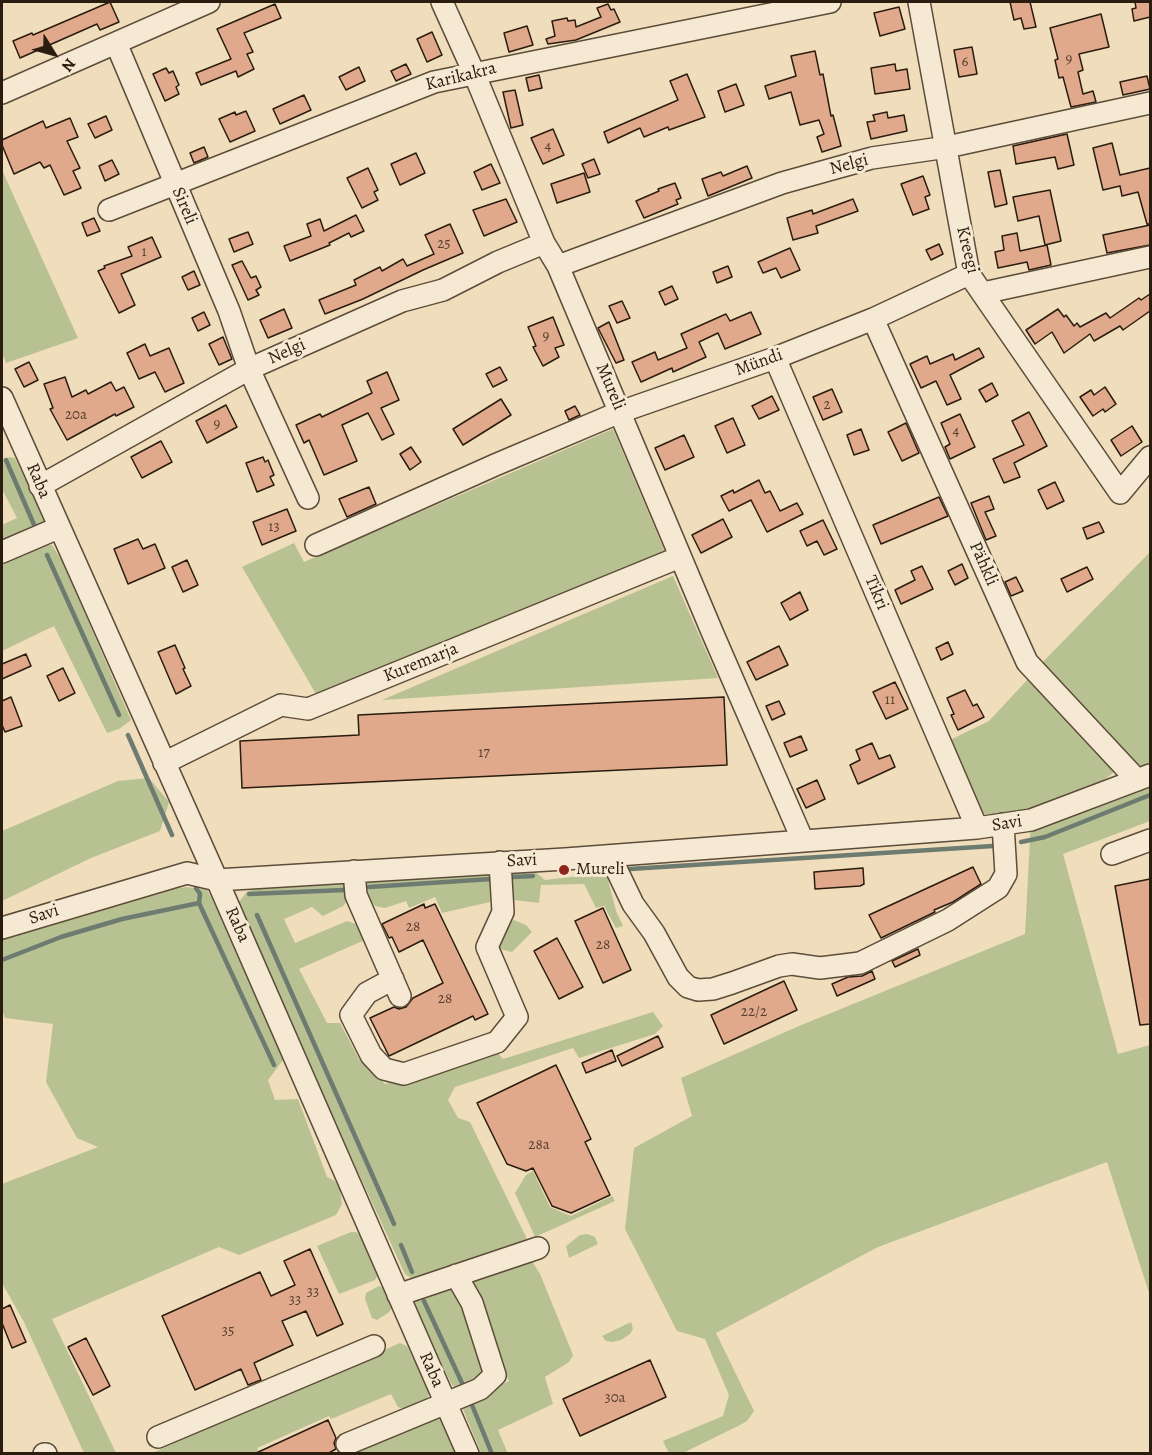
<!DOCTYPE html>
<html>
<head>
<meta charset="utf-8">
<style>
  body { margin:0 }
  #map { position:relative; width:1152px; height:1455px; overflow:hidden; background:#f0ddbb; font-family:Alegreya,serif }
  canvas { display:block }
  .frame { position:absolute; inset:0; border:3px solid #2a1c0e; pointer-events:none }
  .north { position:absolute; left:24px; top:24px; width:60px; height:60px; -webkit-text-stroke:4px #f5e9d3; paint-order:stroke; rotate:127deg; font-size:16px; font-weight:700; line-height:24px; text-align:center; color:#2a1c0e }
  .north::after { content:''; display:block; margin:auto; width:21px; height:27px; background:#2a1c0e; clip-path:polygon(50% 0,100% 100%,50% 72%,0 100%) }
</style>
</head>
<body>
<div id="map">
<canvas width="1152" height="1455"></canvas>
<div class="frame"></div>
<div class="north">N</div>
</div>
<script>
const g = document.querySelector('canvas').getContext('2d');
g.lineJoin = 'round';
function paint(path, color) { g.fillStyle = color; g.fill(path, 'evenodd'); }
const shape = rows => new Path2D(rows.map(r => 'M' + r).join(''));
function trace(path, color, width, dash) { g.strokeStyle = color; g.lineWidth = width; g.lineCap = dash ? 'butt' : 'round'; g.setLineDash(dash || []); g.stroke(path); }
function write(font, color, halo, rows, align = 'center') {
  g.font = font + ' Alegreya,serif'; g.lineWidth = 6; g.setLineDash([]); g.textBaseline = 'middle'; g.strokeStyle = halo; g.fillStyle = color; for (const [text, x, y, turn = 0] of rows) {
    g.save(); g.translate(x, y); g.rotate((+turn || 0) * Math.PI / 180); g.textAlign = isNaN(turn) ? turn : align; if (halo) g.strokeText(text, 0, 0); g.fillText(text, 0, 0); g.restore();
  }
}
const green = shape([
  [2,170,78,338,6,363,2,352],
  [613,429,665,552,316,694,242,567,294,543,304,562],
  [10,457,15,458,47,525,2,549,2,525,17,518,2,489,2,460],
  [52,545,62,561,131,720,119,729,107,733,54,626,2,651,2,561,36,546],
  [1150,552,1150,763,1143,766,1133,765,1038,667],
  [673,576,718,678,382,700],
  [1029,678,1116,765,1112,774,1098,784,1040,806,1009,814,985,814,978,811,946,742,989,721],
  [1150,775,1150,821,1063,854,1118,1054,1150,1045,1150,1296,1107,1162,878,1247,716,1333,754,1411,747,1421,738,1426,683,1453,669,1453,663,1441,723,1416,729,1395,705,1339,677,1331,625,1229,634,1148,692,1116,681,1078,799,1026,1025,934,1031,820],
  [149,778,169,802,160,831,91,858,2,901,2,831,118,781],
  [592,867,605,868,616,911,623,926,616,928,604,906,596,908,584,884,541,885,539,903,514,900,508,885,509,872,534,871,545,880,580,876],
  [487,871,493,875,494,890,490,902,442,913,435,897,409,908,406,901,385,908,375,906,365,893,365,883,371,879],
  [338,881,345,885,348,900,343,906,323,916,312,907,284,919,295,943,347,921,356,924,364,932,367,939,299,969,327,1023,340,1023,359,1059,385,1084,496,1051,503,1059,653,1012,663,1026,655,1034,579,1058,573,1048,455,1087,448,1100,458,1118,470,1122,527,1239,521,1244,422,1279,411,1278,405,1274,242,920,238,903,247,892,256,888],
  [186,887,207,890,213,901,283,1060,268,1080,275,1100,298,1099,327,1177,335,1181,340,1190,342,1204,336,1215,239,1255,219,1247,52,1319,116,1453,84,1453,24,1322,2,1283,2,1184,98,1147,77,1138,46,1082,53,1024,5,1018,2,1009,2,940,54,922,157,891],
  [514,920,526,925,532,932,512,952,496,948,504,925],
  [533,1171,550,1207,571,1216,612,1196,615,1201,535,1237,515,1193,526,1175],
  [351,1232,356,1232,360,1235,378,1275,375,1280,339,1294,317,1246],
  [587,1234,595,1237,598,1244,569,1258,566,1246,580,1235],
  [521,1260,532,1261,540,1274,573,1355,569,1362,545,1377,553,1404,498,1430,508,1454,481,1453,462,1407,464,1403,509,1381,471,1281],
  [379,1286,384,1288,393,1307,388,1313,377,1320,372,1318,365,1299,366,1293],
  [451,1287,459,1292,487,1367,484,1376,460,1391,452,1385,413,1305,415,1299],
  [631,1322,633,1329,630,1334,621,1340,612,1342,606,1341,602,1336],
  [400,1343,407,1346,428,1388,429,1394,426,1401,404,1409,398,1407,391,1394,331,1419,329,1416,257,1448,259,1453,150,1454],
  [430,1418,439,1419,444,1424,460,1454,353,1454]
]);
const stream = shape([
  [6,460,35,527],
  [47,555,119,715],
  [128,735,172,835],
  [1021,842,1045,837,1150,795],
  [630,869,993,846],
  [589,873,607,872],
  [513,877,533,876],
  [369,887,491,879],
  [196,888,200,894,199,903,274,1065],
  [249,894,344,890],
  [257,915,394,1224],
  [2,960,61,937,122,919,199,903],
  [401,1245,412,1272],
  [424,1301,462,1383],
  [472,1405,492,1454]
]);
const building = shape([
  [110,2,119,22,100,30,97,24,20,58,13,41,32,33,33,35,110,2],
  [1010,2,1030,2,1036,27,1024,29,1021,18,1014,20,1010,2],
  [1135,2,1150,2,1150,17,1134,21,1132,9,1136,8,1135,2],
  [275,4,281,18,244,33,253,52,247,54,254,69,238,77,236,71,201,85,196,73,231,59,217,29,275,4],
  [608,4,611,10,614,9,620,22,576,40,548,44,546,39,555,36,552,21,567,18,568,21,575,20,576,27,601,17,597,8,608,4],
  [899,7,905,29,880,36,874,13,899,7],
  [1101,14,1109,47,1079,54,1083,70,1078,72,1083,94,1093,91,1096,102,1071,107,1063,77,1059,78,1055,60,1058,59,1050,28,1101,14],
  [527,26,533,45,509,52,504,33,527,26],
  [432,32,442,55,427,62,417,39,432,32],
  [972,47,977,74,959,77,954,50,972,47],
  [815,51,820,75,823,74,831,116,833,115,841,146,822,152,817,137,824,134,819,120,800,125,791,92,769,99,765,86,796,76,791,56,815,51],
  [406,64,411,74,396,81,391,71,406,64],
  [895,64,896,71,907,69,910,89,875,94,871,68,895,64],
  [359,67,365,81,346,90,339,77,359,67],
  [166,68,169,73,173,71,179,85,176,87,179,94,165,101,153,74,166,68],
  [687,74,705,117,669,130,668,127,644,137,640,128,608,143,604,132,678,100,670,81,687,74],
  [539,75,542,88,529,91,526,78,539,75],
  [1147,76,1150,89,1123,95,1120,82,1147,76],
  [736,84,744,105,725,112,718,91,736,84],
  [515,90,523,125,511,128,503,92,515,90],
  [304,95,311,110,280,124,273,109,304,95],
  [246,111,255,131,230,142,219,119,235,112,236,115,246,111],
  [887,112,888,118,904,115,907,131,871,139,867,122,875,121,873,115,887,112],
  [106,116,112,130,95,138,88,124,106,116],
  [70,118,78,137,67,141,80,168,73,171,81,188,64,195,50,165,44,168,40,162,14,174,2,145,2,140,43,121,46,128,70,118],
  [553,129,564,155,543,164,531,138,553,129],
  [1067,134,1074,165,1058,169,1055,157,1016,164,1013,146,1067,134],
  [1112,143,1120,175,1150,168,1150,224,1147,224,1138,192,1122,196,1120,186,1103,190,1093,148,1112,143],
  [204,147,208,157,194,163,190,153,204,147],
  [416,153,425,173,400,185,391,164,416,153],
  [594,159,600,174,588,178,582,164,594,159],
  [112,160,119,174,105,181,99,166,112,160],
  [491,164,500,183,482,190,474,172,491,164],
  [747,166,752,178,708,196,702,179,721,172,723,176,747,166],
  [368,168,378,190,374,192,378,200,362,208,347,178,368,168],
  [1000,170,1007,204,995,207,988,172,1000,170],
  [584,173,590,192,557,203,551,184,584,173],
  [923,176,930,195,925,197,929,209,913,215,901,184,923,176],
  [675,183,681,198,676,200,678,204,644,218,636,201,659,191,658,189,675,183],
  [1050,190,1061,241,1045,245,1039,216,1018,221,1013,197,1050,190],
  [506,199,517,222,484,236,473,210,506,199],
  [853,199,858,211,816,226,818,233,793,240,787,218,812,210,813,214,853,199],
  [356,215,364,231,351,237,349,233,329,243,330,245,290,261,284,246,311,236,307,224,320,219,324,231,356,215],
  [94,218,100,231,87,236,82,223,94,218],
  [450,224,463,253,423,270,363,299,325,314,319,300,356,285,354,280,380,267,382,271,403,259,407,266,434,254,425,235,450,224],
  [1150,225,1150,245,1107,253,1103,235,1150,225],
  [248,232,253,244,234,252,229,239,248,232],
  [1017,233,1020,251,1047,245,1051,265,1029,270,1027,262,998,268,995,252,1004,250,1002,236,1017,233],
  [152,237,161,257,121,274,135,305,119,313,98,271,105,268,104,266,132,256,128,247,152,237],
  [939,244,943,254,931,260,926,250,939,244],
  [790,248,800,270,781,278,776,268,763,273,758,262,790,248],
  [242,261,251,278,256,276,261,287,256,290,259,295,248,300,232,265,242,261],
  [728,266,732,277,717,283,713,272,728,266],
  [194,271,200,285,188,290,182,277,194,271],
  [672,286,678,299,665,305,659,292,672,286],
  [1150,294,1150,311,1123,330,1120,326,1094,341,1090,334,1064,353,1052,332,1035,344,1026,330,1058,309,1064,317,1066,315,1074,326,1077,323,1080,327,1106,313,1110,318,1139,298,1141,300,1150,294],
  [622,301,630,318,617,323,609,306,622,301],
  [284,309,292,328,268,338,260,320,284,309],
  [204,312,210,325,198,331,192,318,204,312],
  [751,312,761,334,725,349,718,333,699,342,706,357,673,372,672,368,641,382,632,362,655,352,658,360,687,348,681,334,726,314,730,321,751,312],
  [553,317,564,345,555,348,559,357,543,366,533,347,536,346,528,327,553,317],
  [609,322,624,360,616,363,598,328,609,322],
  [223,337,232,359,219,365,209,344,223,337],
  [145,344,150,356,169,348,184,383,165,392,155,372,139,379,127,353,145,344],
  [979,348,984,357,950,375,961,399,947,405,936,381,921,388,910,364,927,356,930,364,953,354,955,360,979,348],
  [29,362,38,380,24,387,15,369,29,362],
  [500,367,507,380,493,387,486,374,500,367],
  [387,372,399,400,381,408,394,434,382,440,368,413,342,425,357,461,324,475,309,440,304,443,296,425,320,414,322,417,372,393,367,381,387,372],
  [65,377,72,397,86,390,88,394,111,382,116,391,124,387,134,407,116,416,115,414,67,440,50,409,53,408,44,384,65,377],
  [992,383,998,395,986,402,979,390,992,383],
  [1105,387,1116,404,1105,412,1103,409,1093,416,1080,397,1091,390,1094,395,1105,387],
  [832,389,842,412,823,420,813,397,832,389],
  [772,396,779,410,759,419,752,406,772,396],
  [501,399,511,415,463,445,453,429,501,399],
  [226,405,237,427,207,443,196,421,226,405],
  [575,406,580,415,569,420,565,411,575,406],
  [1029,412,1047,446,1014,463,1020,477,1004,483,993,459,1024,445,1012,421,1029,412],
  [960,414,975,447,950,459,945,447,950,444,941,423,960,414],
  [733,418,745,445,727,453,715,426,733,418],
  [906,423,919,453,902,461,888,432,906,423],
  [1132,426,1142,442,1121,456,1111,440,1132,426],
  [861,429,869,450,854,455,847,435,861,429],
  [684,435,694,457,665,470,655,448,684,435],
  [161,441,172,462,142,478,131,457,161,441],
  [411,447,421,462,410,470,400,454,411,447],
  [263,457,265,462,268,460,274,475,270,477,274,485,257,492,246,463,263,457],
  [759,480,765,493,770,491,780,511,797,503,803,514,767,532,751,500,729,511,721,496,733,490,734,493,759,480],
  [1055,482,1064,501,1047,509,1038,490,1055,482],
  [369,487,376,504,347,517,339,499,369,487],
  [989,496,994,509,985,512,996,536,986,540,971,503,989,496],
  [939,497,948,516,881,544,873,525,939,497],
  [287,509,296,531,262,545,253,522,287,509],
  [723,519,732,537,701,553,692,535,723,519],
  [823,520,837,549,824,555,817,541,807,546,800,531,823,520],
  [1099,522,1104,532,1087,539,1083,528,1099,522],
  [138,539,143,549,155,544,165,568,128,584,114,549,138,539],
  [187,560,198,585,183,592,172,567,187,560],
  [962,564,968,578,955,585,948,571,962,564],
  [922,566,933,589,901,604,895,590,915,580,911,571,922,566],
  [1087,567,1093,579,1067,592,1061,579,1087,567],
  [1016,577,1023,591,1011,596,1005,582,1016,577],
  [800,592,808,610,790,620,781,603,800,592],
  [948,642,953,654,941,660,936,648,948,642],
  [175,645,185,668,183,669,191,686,176,694,158,652,175,645],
  [779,646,788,665,756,680,747,662,779,646],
  [26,654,31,666,2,679,2,664,26,654],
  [63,668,75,693,59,701,47,676,63,668],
  [895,682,908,709,886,719,873,692,895,682],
  [965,690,973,706,977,704,984,717,958,730,951,715,954,714,947,698,965,690],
  [11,697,22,726,5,732,2,725,2,701,11,697],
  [724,697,727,765,242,788,240,741,359,735,358,715,724,697],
  [779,701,785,714,772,720,766,706,779,701],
  [801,736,807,750,790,757,784,743,801,736],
  [872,743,879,759,890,755,895,767,858,784,850,765,860,760,856,750,872,743],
  [817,780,825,799,806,808,797,789,817,780],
  [973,867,981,884,953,902,934,910,935,912,881,938,869,915,973,867],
  [863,868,864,884,860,886,815,889,814,872,863,868],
  [1150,879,1150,1024,1140,1025,1115,886,1150,879],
  [424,904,425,908,435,904,488,1014,475,1020,473,1016,389,1056,370,1018,394,1007,399,1009,406,1007,413,998,443,983,423,940,399,952,392,937,389,938,382,924,424,904],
  [603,908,631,970,603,983,575,921,603,908],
  [557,938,583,987,559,999,534,951,557,938],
  [918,949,920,955,895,967,892,961,918,949],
  [872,971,875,979,837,996,832,984,848,977,862,976,872,971],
  [784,981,797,1010,724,1044,711,1015,784,981],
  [658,1036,663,1047,622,1066,617,1056,658,1036],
  [612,1050,616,1061,586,1073,582,1063,612,1050],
  [556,1065,591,1139,585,1142,610,1195,571,1213,552,1206,533,1168,526,1171,507,1164,477,1103,556,1065],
  [310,1249,343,1324,317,1336,306,1311,282,1321,293,1345,254,1363,261,1380,248,1385,241,1369,195,1390,162,1316,260,1272,271,1296,295,1285,284,1261,310,1249],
  [10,1305,26,1342,12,1348,2,1323,2,1309,10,1305],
  [86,1338,110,1386,93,1395,68,1347,86,1338],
  [650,1360,666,1397,580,1436,563,1399,650,1360],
  [328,1420,336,1438,334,1443,336,1449,327,1454,254,1454,328,1420]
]);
const minor = shape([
  [442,2,474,73,544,243,558,266,713,634,803,841],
  [919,2,969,274,1120,493,1150,457],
  [116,43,229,311,249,369,308,498],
  [2,93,209,2],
  [109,210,434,82,830,2],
  [558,266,782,183,872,158,947,147,1150,103],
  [983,293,1150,257],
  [873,319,1027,662,1137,780],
  [775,358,977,828],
  [2,398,217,880,468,1454],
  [40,486,249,369,402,301,443,290,498,262,544,243],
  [316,545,495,465,620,412,775,358,873,319,969,274],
  [2,552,58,528],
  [164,763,281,705,308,709,680,557],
  [1112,854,1150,840],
  [610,856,633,904,654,933,678,977,688,987,698,990,713,989,732,983,779,966,792,964,820,968,860,963,948,920,998,888,1006,874,1003,824],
  [354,871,356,895,400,996],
  [2,928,187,873,217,880,565,859,977,828,1031,820,1150,775],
  [393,979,367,993,351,1015,371,1055,384,1069,404,1074,497,1042,517,1017,487,947,503,912,500,862],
  [398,1295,538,1248],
  [158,1437,374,1346],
  [347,1444,480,1389,495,1375,472,1303,456,1275],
  [44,1454,46,1454]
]);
const markers = [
  [564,870,6,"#8f2418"]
];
const numberNames = [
  ["9",1069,59],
  ["6",965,62],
  ["4",548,146],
  ["25",444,244],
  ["1",144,252],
  ["9",546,336],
  ["2",827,405],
  ["20a",76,415],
  ["9",217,424],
  ["4",956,431],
  ["13",274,527],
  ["11",890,700],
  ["17",484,753],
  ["28",413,927],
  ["28",603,945],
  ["28",445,999],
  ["22/2",754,1012],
  ["28a",539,1145],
  ["33",313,1292],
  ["33",295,1300],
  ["35",228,1331],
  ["30a",615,1398]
];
const streetNames = [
  ["Karikakra",461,77,-14],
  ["Nelgi",849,165,-15],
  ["Sireli",184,206,67],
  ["Kreegi",967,250,76],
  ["Nelgi",287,352,-24],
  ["Mündi",759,363,-20],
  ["Mureli",610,387,67],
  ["Raba",38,481,67],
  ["Pähkli",983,564,66],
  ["Tikri",876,593,67],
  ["Kuremarja",421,663,-22],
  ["Savi",1007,824,-9],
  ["Savi",522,861,-3],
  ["Savi",44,915,-18],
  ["Raba",237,925,66],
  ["Raba",431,1370,66]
];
const poiNames = [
  ["Mureli",576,870]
];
paint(green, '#b8c191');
trace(stream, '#6d7b71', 4.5);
paint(building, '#e0a98c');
trace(building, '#2a1c0e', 1.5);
trace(minor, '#5c4c39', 24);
trace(minor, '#f5e9d3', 21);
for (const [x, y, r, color] of markers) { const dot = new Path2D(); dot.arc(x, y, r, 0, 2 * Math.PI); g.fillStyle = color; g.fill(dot); trace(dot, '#f5e9d3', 2); }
write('15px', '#583f2e', null, numberNames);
write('18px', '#2a1c0e', '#f5e9d3', streetNames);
write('18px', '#2a1c0e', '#f5e9d3', poiNames, 'left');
</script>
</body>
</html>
